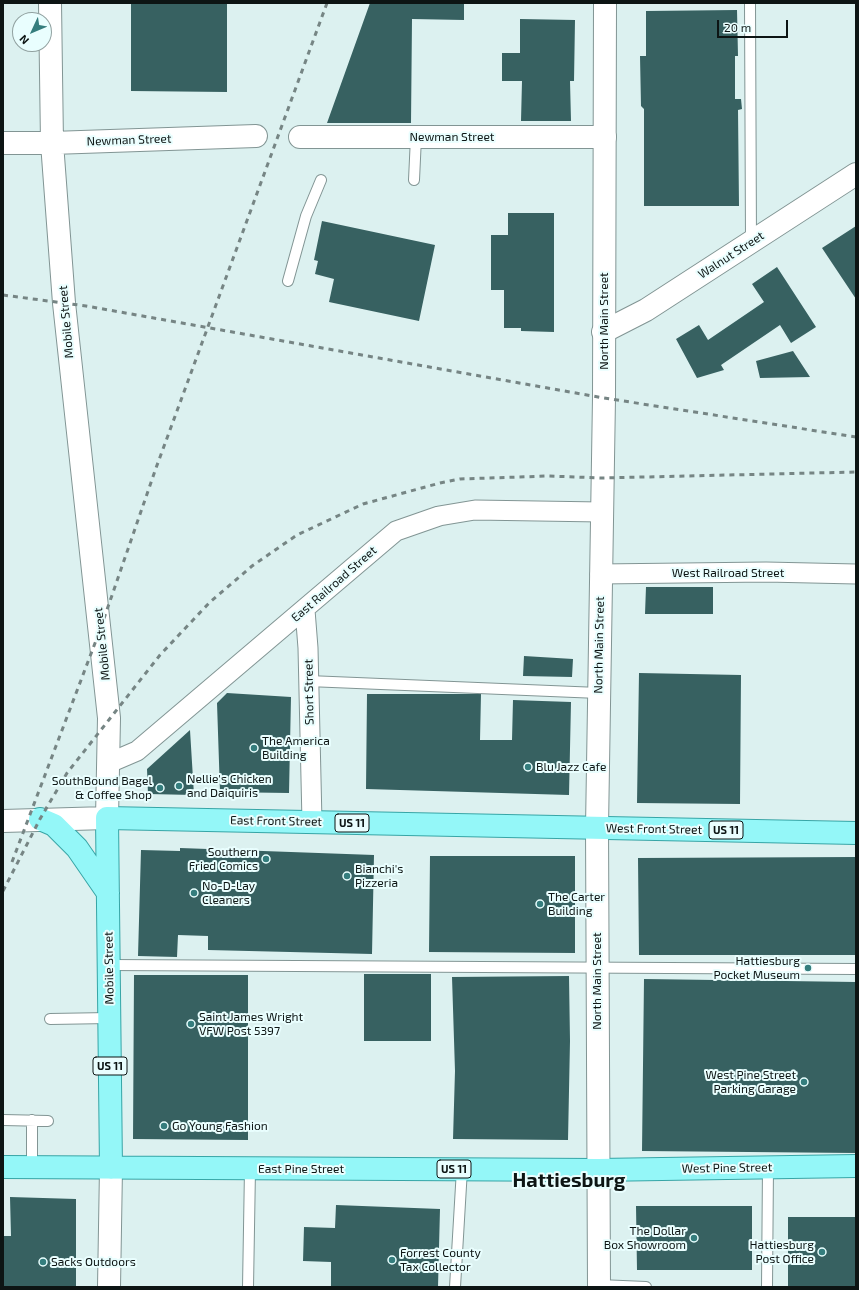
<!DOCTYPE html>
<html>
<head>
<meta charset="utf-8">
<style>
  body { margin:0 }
  #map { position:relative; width:859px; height:1290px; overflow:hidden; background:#dcf1f0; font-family:"Exo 2",sans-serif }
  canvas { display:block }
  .frame { position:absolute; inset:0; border:4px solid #0d1514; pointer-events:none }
  .north { position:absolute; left:12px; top:12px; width:40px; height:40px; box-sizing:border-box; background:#e9fefe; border:1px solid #91a1a0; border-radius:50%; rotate:226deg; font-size:11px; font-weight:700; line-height:16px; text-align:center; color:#0d1514 }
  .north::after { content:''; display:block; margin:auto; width:14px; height:18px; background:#347d7d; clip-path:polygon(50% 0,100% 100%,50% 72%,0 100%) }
  .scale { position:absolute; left:717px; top:20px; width:71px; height:18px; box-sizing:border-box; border:2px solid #0d1514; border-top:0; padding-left:5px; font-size:12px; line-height:14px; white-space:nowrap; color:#0d1514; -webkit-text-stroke:3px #e9fefe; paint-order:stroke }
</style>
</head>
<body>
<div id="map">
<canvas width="859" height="1290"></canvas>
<div class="frame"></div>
<div class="north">N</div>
<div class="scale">20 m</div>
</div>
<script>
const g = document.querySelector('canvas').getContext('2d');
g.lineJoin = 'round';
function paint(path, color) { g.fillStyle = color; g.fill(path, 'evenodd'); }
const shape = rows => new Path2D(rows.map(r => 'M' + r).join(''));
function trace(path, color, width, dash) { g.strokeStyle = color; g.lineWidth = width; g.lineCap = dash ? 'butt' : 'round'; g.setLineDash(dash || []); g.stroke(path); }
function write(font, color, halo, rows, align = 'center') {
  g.font = font + ' "Exo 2",sans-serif'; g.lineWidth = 4; g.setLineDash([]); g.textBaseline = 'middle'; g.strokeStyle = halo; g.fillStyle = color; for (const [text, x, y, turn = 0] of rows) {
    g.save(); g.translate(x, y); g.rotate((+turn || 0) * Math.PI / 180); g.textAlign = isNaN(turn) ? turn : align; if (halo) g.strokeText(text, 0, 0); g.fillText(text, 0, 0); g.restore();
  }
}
const building = shape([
  [131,3,227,3,227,92,131,91],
  [370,3,464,3,464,20,412,19,411,123,327,123],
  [737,10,738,56,735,56,735,99,741,99,742,109,738,110,739,206,644,206,644,109,641,106,640,56,646,56,646,11],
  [520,19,575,20,574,81,570,81,571,121,521,121,522,81,502,81,502,53,520,53],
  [508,213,554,213,554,332,521,331,521,328,504,328,504,290,491,290,491,235,508,235],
  [322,221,435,245,419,321,329,302,334,279,315,274,318,261,314,260],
  [856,226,856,299,822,248],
  [777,267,816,327,791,343,780,325,721,365,724,370,697,378,676,339,699,325,708,340,764,302,752,284],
  [793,351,810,377,760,378,756,361],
  [646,587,713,587,713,614,645,614],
  [524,656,573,659,572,677,523,676],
  [639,673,741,675,740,804,637,803],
  [227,693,291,697,289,793,220,792,217,703],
  [367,694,481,694,480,740,512,740,513,700,571,702,569,795,366,789],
  [190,730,194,795,148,794,147,769],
  [180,848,374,855,372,954,208,950,208,936,178,935,177,957,138,956,141,850,180,851],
  [430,856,575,856,575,953,429,952],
  [856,857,856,955,639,955,638,858],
  [364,974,431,974,431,1041,364,1041],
  [134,975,248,975,248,1140,133,1139],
  [569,976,570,1041,568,1140,453,1139,455,1071,452,977],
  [644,979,856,982,856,1153,642,1151],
  [10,1197,76,1199,76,1287,3,1287,3,1236,11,1236],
  [336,1205,440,1209,438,1287,331,1287,331,1262,303,1261,304,1227,335,1228],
  [636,1206,752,1206,752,1270,637,1270],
  [788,1217,856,1217,856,1287,788,1287]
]);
const service = shape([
  [750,3,751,242],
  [414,180,416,137],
  [288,281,306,216,321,180],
  [308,681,599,693],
  [109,965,856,969],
  [50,1019,109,1018],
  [3,1120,48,1121],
  [32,1120,32,1167],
  [599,1285,646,1287],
  [248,1287,250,1169],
  [455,1287,462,1169],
  [767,1287,768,1167]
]);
const minor = shape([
  [600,574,766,572,856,574],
  [305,610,308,648,312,822],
  [109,763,137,751,396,531,439,516,475,510,601,512]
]);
const tertiary = shape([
  [300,137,605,137],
  [3,143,52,143,256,136],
  [603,332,646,310,856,174],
  [3,821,107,818,109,718,64,303,52,143,50,3],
  [109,1287,111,1168]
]);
const secondary = shape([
  [599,1287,597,827,604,398,605,3]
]);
const primary = shape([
  [40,819,54,825,77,848,108,893],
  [3,1167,598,1170,856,1166],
  [111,1168,107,818,856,833]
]);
const rail = shape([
  [3,295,86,306,604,398,856,437],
  [12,862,100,630,156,468,327,3],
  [3,891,40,819,67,773,160,655,210,602,252,566,297,535,363,504,440,483,460,479,548,476,602,478,856,472]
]);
const markers = [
  [254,748,4,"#347d7d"],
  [528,767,4,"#347d7d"],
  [179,786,4,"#347d7d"],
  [160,788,4,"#347d7d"],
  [266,859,4,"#347d7d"],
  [347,876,4,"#347d7d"],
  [194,893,4,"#347d7d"],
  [540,904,4,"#347d7d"],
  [808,968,4,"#347d7d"],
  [191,1024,4,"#347d7d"],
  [804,1082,4,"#347d7d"],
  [164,1126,4,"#347d7d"],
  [694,1238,4,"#347d7d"],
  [822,1252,4,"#347d7d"],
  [392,1260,4,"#347d7d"],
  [43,1262,4,"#347d7d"]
];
const shields = [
  [352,823,34],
  [726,830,34],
  [110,1066,34],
  [454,1169,34]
];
const shieldNames = [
  ["US 11",352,823],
  ["US 11",726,830],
  ["US 11",110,1066],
  ["US 11",454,1169]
];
const streetNames = [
  ["Newman Street",452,137],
  ["Newman Street",129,140,-2],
  ["Walnut Street",731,255,-33],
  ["North Main Street",604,321,-90],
  ["Mobile Street",66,322,-95],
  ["West Railroad Street",728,573],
  ["East Railroad Street",334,584,-41],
  ["Mobile Street",102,644,-96],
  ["North Main Street",599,645,-89],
  ["Short Street",309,692,-91],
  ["East Front Street",276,821,1],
  ["West Front Street",654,829,1],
  ["Mobile Street",109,968,-91],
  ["North Main Street",597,981,-90],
  ["West Pine Street",727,1168,-1],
  ["East Pine Street",301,1169]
];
const poiNames = [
  ["The America",262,741],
  ["Building",262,755],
  ["Blu Jazz Cafe",536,767],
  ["Nellie's Chicken",187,779],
  ["and Daiquiris",187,793],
  ["SouthBound Bagel",152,781,"right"],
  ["& Coffee Shop",152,795,"right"],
  ["Southern",258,852,"right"],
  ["Fried Comics",258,866,"right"],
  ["Bianchi's",355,869],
  ["Pizzeria",355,883],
  ["No-D-Lay",202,886],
  ["Cleaners",202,900],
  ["The Carter",548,897],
  ["Building",548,911],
  ["Hattiesburg",800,961,"right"],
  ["Pocket Museum",800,975,"right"],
  ["Saint James Wright",199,1017],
  ["VFW Post 5397",199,1031],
  ["West Pine Street",796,1075,"right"],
  ["Parking Garage",796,1089,"right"],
  ["Go Young Fashion",172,1126],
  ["The Dollar",686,1231,"right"],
  ["Box Showroom",686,1245,"right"],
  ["Hattiesburg",814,1245,"right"],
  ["Post Office",814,1259,"right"],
  ["Forrest County",400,1253],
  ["Tax Collector",400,1267],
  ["Sacks Outdoors",51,1262]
];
const townNames = [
  ["Hattiesburg",569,1180]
];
paint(building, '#376161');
trace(service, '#829594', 12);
trace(minor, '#829594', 21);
trace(tertiary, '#829594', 24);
trace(secondary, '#829594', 24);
trace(primary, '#37a5a6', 24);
trace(service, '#fff', 10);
trace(minor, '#fff', 19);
trace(tertiary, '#fff', 22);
trace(secondary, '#fff', 22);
trace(primary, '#94f7f8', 22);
trace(rail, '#768584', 3, [5, 5]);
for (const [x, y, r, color] of markers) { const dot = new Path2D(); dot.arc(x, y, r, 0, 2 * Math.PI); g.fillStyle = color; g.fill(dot); trace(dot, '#e9fefe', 1.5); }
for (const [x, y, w] of shields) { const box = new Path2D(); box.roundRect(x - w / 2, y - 9, w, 18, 3); g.fillStyle = '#e9fefe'; g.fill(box); trace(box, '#0d1514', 1); }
write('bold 11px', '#0d1514', null, shieldNames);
write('12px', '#0d1514', '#e9fefe', streetNames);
write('12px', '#0d1514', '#e9fefe', poiNames, 'left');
write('bold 20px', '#0d1514', '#e9fefe', townNames);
</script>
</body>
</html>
